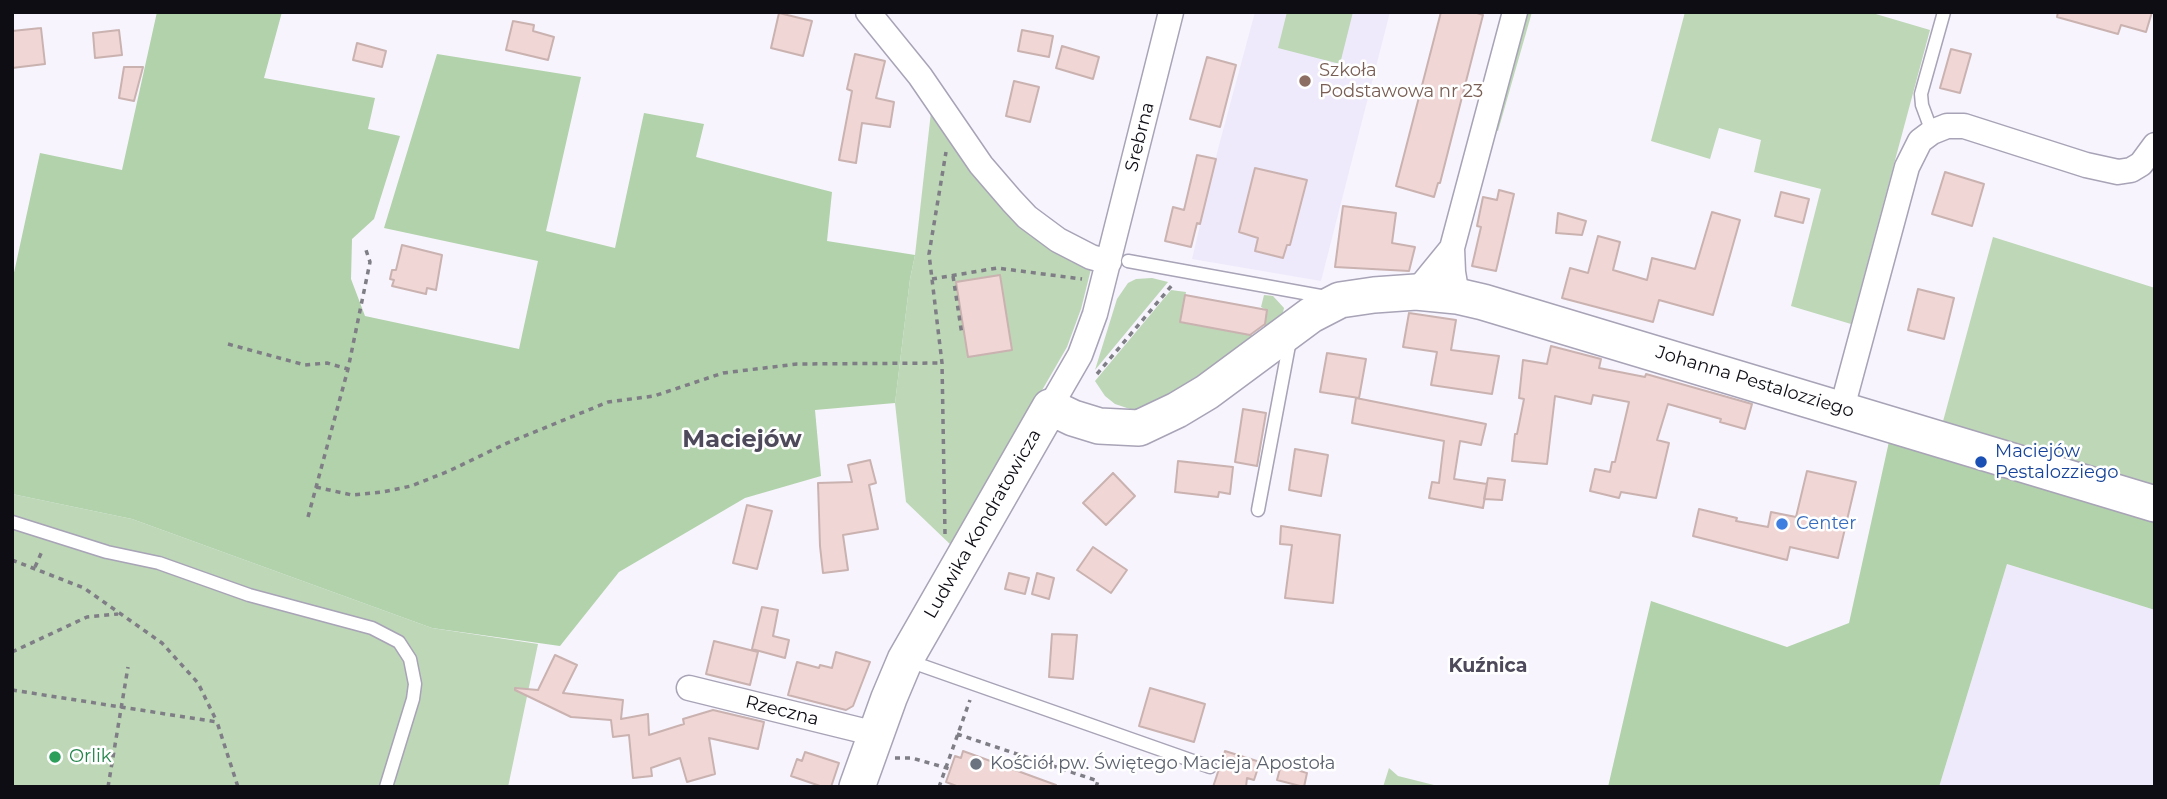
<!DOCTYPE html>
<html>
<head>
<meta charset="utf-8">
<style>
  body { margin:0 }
  #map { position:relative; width:2167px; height:799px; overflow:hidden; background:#f7f4fd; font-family:Montserrat,sans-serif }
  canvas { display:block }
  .frame { position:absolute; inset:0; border:14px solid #0f0d14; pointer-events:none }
</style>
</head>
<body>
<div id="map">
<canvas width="2167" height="799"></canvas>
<div class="frame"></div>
</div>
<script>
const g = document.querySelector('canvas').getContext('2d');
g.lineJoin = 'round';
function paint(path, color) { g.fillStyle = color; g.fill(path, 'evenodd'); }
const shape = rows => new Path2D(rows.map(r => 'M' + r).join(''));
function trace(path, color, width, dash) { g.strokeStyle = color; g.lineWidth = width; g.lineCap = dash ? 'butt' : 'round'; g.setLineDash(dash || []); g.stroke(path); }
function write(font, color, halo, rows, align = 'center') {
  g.font = font + ' Montserrat,sans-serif'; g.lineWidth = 5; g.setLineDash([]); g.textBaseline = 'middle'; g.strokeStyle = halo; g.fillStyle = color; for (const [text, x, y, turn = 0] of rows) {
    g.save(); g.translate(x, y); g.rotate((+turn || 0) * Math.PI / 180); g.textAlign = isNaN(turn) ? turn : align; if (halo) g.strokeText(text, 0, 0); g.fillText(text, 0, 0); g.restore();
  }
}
const built = shape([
  [1255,12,1390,12,1321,281,1192,259,1218,149],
  [2007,564,2155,610,2155,787,1939,787]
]);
const green = shape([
  [1287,12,1353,12,1340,64,1278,48],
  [1523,12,1532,12,1498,131,1493,130],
  [1685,12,1869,12,1930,30,1851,324,1791,306,1821,189,1754,172,1761,140,1719,128,1710,159,1651,141],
  [931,112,1092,265,1081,309,1067,347,952,546,906,502,895,403,910,279,915,255],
  [1993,237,2155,288,2155,489,1942,425],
  [1152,278,1168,282,1095,370,1117,299,1128,283,1136,279],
  [1171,290,1186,292,1181,322,1262,337,1267,310,1261,307,1264,295,1273,296,1284,308,1280,325,1230,364,1178,398,1175,393,1133,410,1115,404,1105,396,1095,381],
  [12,494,132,519,432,628,538,644,508,787,12,787],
  [1389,768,1398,776,1442,787,1383,787]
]);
const forest = shape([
  [157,12,282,12,264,78,375,98,368,129,400,136,374,219,352,239,351,279,365,316,519,349,538,261,384,228,437,54,581,77,546,231,615,248,644,113,704,124,696,157,832,192,827,241,915,255,910,279,895,403,815,410,821,476,745,498,619,572,560,646,432,628,132,519,12,494,12,282,40,153,122,170],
  [1890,437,2155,520,2155,610,2007,564,1939,787,1608,787,1651,601,1787,647,1849,623]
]);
const building = shape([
  [1441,12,1474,12,1483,15,1440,183,1438,183,1434,197,1396,186,1441,12],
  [2058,12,2152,12,2146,32,2121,25,2118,34,2057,17,2058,12],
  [779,13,812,21,803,56,771,48,779,13],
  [513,21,534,25,533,31,554,37,548,60,506,50,513,21],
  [41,28,45,64,12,68,12,31,41,28],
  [119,30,122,55,95,58,93,33,119,30],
  [1022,30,1053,36,1049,57,1018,51,1022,30],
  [357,43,386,51,382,67,353,60,357,43],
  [1062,46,1099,57,1093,79,1056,68,1062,46],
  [1951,49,1971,54,1960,93,1940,88,1951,49],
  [855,54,885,61,876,98,894,102,890,127,862,123,856,163,839,160,852,91,847,89,855,54],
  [1207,57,1236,65,1220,127,1190,119,1207,57],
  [124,67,143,67,134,101,119,98,124,67],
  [1014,81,1039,87,1030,122,1006,116,1014,81],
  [1197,155,1216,159,1200,224,1197,223,1191,247,1165,241,1173,207,1184,210,1197,155],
  [1255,168,1307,180,1290,245,1287,245,1283,258,1255,251,1258,238,1239,232,1255,168],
  [1945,172,1984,184,1972,226,1932,214,1945,172],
  [1499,190,1514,194,1496,271,1472,266,1481,227,1477,226,1483,197,1497,200,1499,190],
  [1781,192,1809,199,1803,223,1775,216,1781,192],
  [1343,206,1396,213,1392,243,1415,247,1409,271,1335,267,1343,206],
  [1712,212,1740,220,1713,315,1659,300,1653,322,1562,298,1570,268,1588,273,1598,236,1620,242,1613,270,1647,280,1652,258,1695,269,1712,212],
  [1558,213,1586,221,1582,235,1556,233,1558,213],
  [402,245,442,255,436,290,427,288,426,294,392,286,394,280,390,279,392,270,396,270,402,245],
  [1000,275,1012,350,968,357,956,282,1000,275],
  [1918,289,1954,298,1944,339,1908,330,1918,289],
  [1185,295,1267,310,1265,324,1250,335,1180,322,1185,295],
  [1409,313,1456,320,1451,350,1499,356,1492,394,1431,385,1437,352,1403,347,1409,313],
  [1551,346,1601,359,1599,368,1645,377,1646,374,1752,404,1745,429,1720,422,1721,419,1668,404,1657,440,1669,443,1656,498,1621,492,1619,498,1590,491,1595,469,1610,472,1612,462,1615,462,1629,402,1593,395,1591,404,1555,396,1547,464,1512,461,1515,434,1517,434,1524,399,1519,398,1523,360,1547,364,1551,346],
  [1327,353,1366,359,1359,398,1320,392,1327,353],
  [1356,398,1486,424,1481,445,1460,441,1454,479,1487,484,1483,508,1429,498,1432,482,1439,483,1444,441,1352,423,1356,398],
  [1243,409,1266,413,1257,466,1235,462,1243,409],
  [1295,449,1328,455,1321,496,1289,490,1295,449],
  [870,460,876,483,869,485,878,529,843,535,848,570,823,573,820,546,818,483,852,482,848,465,870,460],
  [1178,461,1233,467,1230,494,1219,492,1218,497,1175,492,1178,461],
  [1807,471,1856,482,1838,558,1790,547,1787,560,1693,536,1699,509,1737,518,1736,521,1768,527,1771,512,1796,517,1807,471],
  [1113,473,1135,496,1106,525,1083,503,1113,473],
  [1488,478,1505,480,1502,500,1484,499,1488,478],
  [747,505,772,511,757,569,733,563,747,505],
  [1281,526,1340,535,1333,603,1285,598,1292,545,1280,544,1281,526],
  [1093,547,1127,570,1111,593,1077,570,1093,547],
  [1009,573,1029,578,1025,594,1005,589,1009,573],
  [1037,573,1054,578,1049,599,1032,594,1037,573],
  [762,607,778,610,773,636,789,640,785,658,752,649,762,607],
  [1052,634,1077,635,1073,679,1049,677,1052,634],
  [714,641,758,652,750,685,706,674,714,641],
  [836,652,870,662,853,706,846,710,788,695,797,662,819,668,820,665,832,668,836,652],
  [555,655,577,665,563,693,623,700,621,719,648,714,649,735,684,724,683,719,713,710,764,722,758,749,709,738,715,774,687,782,680,758,651,768,652,776,633,778,629,735,613,737,611,720,571,717,515,690,515,688,538,690,555,655],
  [1150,688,1205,704,1194,742,1139,726,1150,688],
  [963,751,1056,785,1056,787,959,787,946,782,955,756,961,758,963,751],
  [1225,751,1260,762,1254,780,1247,778,1246,787,1213,787,1225,751],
  [805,752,839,763,831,787,823,787,791,776,797,759,802,761,805,752],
  [1281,765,1307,773,1304,787,1277,780,1281,765]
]);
const path = shape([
  [953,276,962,335],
  [932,279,997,268,1082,279],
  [228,344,305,365,327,363,348,369],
  [1097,374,1173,284],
  [316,487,352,495,383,492,411,486,449,471,505,444,608,402,654,396,723,373,797,364,942,363],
  [308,517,348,369,370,262,365,247],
  [945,534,942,363,929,254,946,152],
  [12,560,84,588,162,643,198,683,217,722],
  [35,567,43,549],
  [12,652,87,617,118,614],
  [12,690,217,722,238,787],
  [957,734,1098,781,1096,787],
  [895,758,912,758,950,769],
  [108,787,128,667],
  [939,787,970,700]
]);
const lane = shape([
  [1932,132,1922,105,1921,94,1944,12],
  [1128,261,1326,297],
  [1258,510,1290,340],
  [12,522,107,552,159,563,249,595,372,628,399,642,410,659,415,684,413,699,386,787],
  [906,660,1210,767]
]);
const street = shape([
  [868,12,920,76,981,165,1012,201,1027,217,1058,240,1091,257,1109,262],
  [1416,292,1452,248],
  [1457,296,1453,272,1452,248,1515,12],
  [1050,407,1080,355,1095,314,1171,12],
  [1842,408,1907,167,1920,141,1932,132,1947,126,1964,126,2086,165,2118,172,2131,170,2141,164,2155,145],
  [689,688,876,734]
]);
const secondary = shape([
  [857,787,889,698,905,660,1050,407,1073,418,1099,426,1139,428,1177,410,1207,392,1311,315,1340,300,1374,295,1416,292,1457,296,1483,302,2155,504]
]);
const markers = [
  [1305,81,7,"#8d6e63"],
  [1981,462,7,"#1a4fb4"],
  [1782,524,7,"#3f7fe0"],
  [55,757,7,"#2e9e5b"],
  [976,764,7,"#6b7280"]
];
const educationNames = [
  ["Szkoła",1319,71],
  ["Podstawowa nr 23",1319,92]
];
const streetNames = [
  ["Srebrna",1140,137,-76],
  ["Johanna Pestalozziego",1755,382,17],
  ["Ludwika Kondratowicza",983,524,-60],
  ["Rzeczna",782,711,14]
];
const transitNames = [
  ["Maciejów",1995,452],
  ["Pestalozziego",1995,473]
];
const shopNames = [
  ["Center",1796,524]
];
const leisureNames = [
  ["Orlik",69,757]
];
const worshipNames = [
  ["Kościół pw. Świętego Macieja Apostoła",990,764]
];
const neighbourhoodNames = [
  ["Kuźnica",1488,666]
];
const districtNames = [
  ["Maciejów",742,440]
];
paint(built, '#efeafb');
paint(green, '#bdd7b7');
paint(forest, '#b1d2aa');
paint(building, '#f0d7d6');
trace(building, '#cab2b0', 2);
trace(lane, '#a8a3b6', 15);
trace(street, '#a8a3b6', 27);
trace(secondary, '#a8a3b6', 38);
trace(path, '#7f7d85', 3.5, [5, 5]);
trace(lane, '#fff', 12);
trace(street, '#fff', 24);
trace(secondary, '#fff', 35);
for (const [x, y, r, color] of markers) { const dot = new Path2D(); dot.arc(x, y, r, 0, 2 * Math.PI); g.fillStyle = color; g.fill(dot); trace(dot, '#fff', 2.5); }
write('18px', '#785e54', '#fff', educationNames, 'left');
write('18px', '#0f0d14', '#fff', streetNames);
write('18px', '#164399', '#fff', transitNames, 'left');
write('18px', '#366cbe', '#fff', shopNames, 'left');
write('18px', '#27864d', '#fff', leisureNames, 'left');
write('18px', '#5b616d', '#fff', worshipNames, 'left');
write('bold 19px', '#4f4a5b', '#fff', neighbourhoodNames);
write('bold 24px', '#4f4a5b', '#fff', districtNames);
</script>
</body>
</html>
